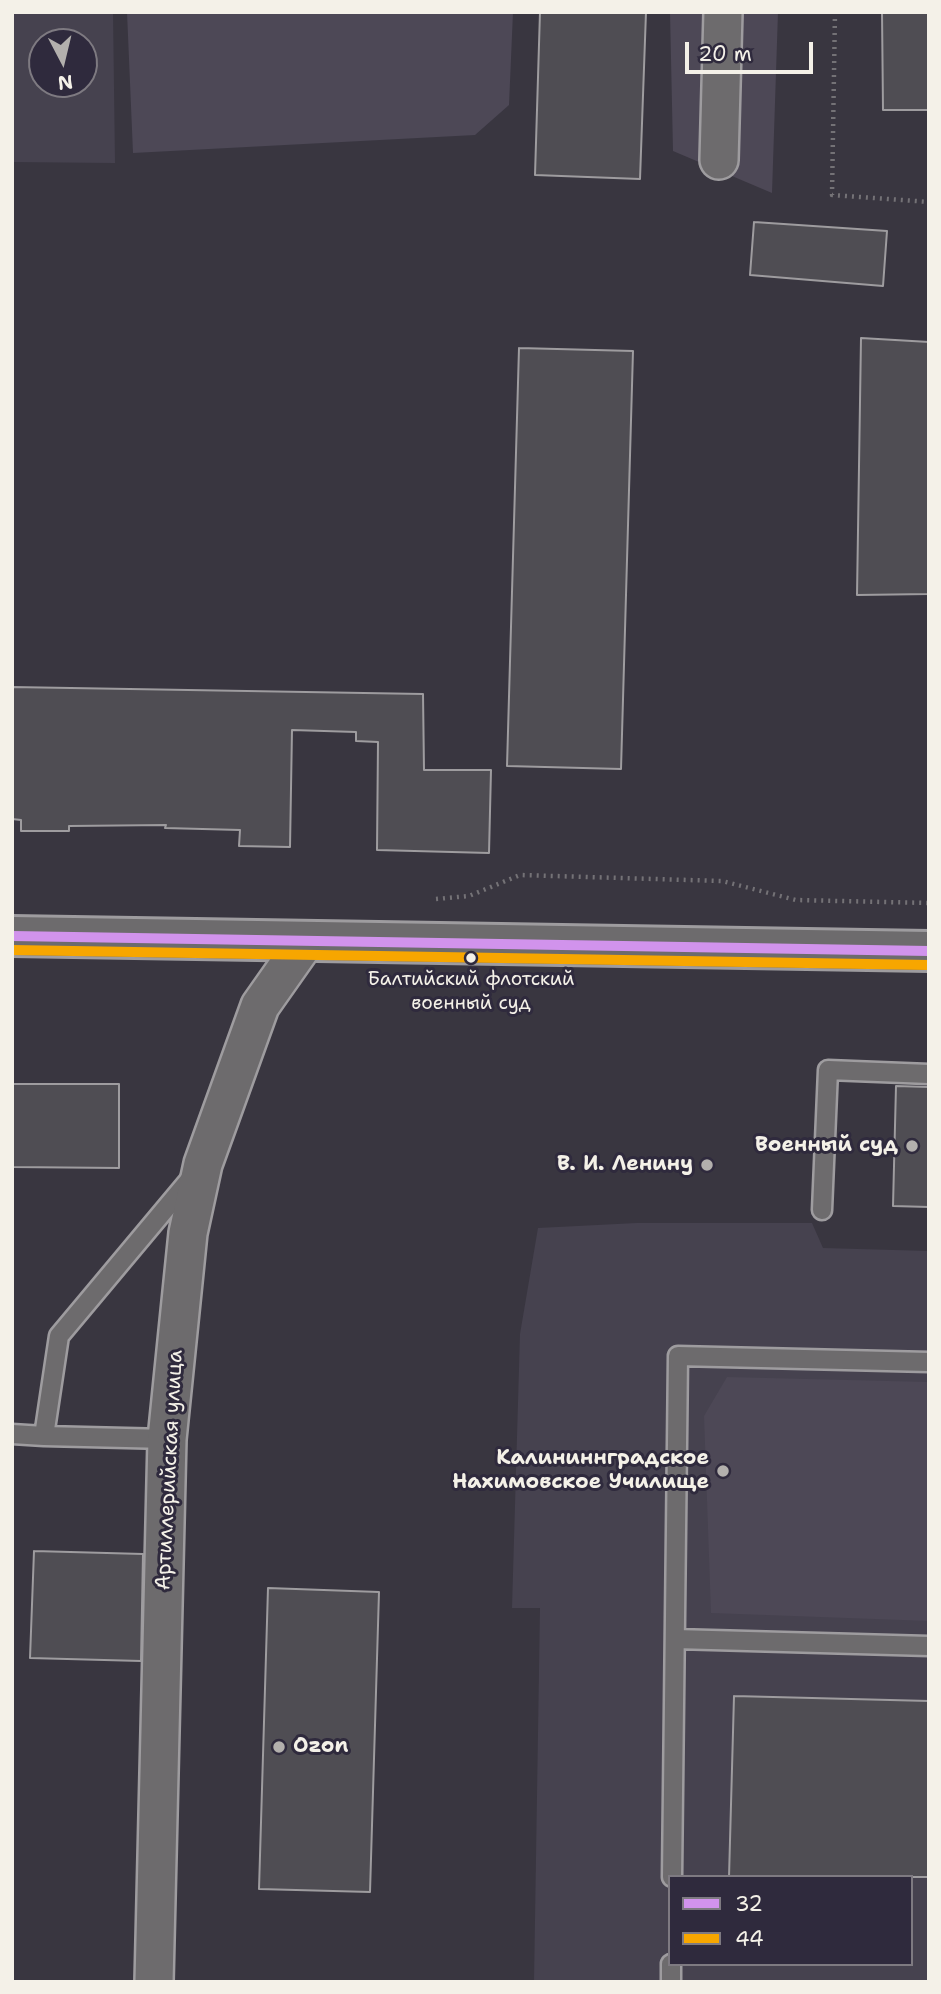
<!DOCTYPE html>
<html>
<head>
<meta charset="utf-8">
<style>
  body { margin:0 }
  #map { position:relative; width:941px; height:1994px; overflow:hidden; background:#393640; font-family:"Shantell Sans",sans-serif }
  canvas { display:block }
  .frame { position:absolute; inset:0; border:14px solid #f4f1e8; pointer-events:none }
  .legend { position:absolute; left:668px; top:1875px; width:245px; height:91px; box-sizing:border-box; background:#2f2a3d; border:2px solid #7e7a81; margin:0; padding:9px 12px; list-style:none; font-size:21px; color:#f4f1e8 }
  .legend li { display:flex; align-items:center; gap:14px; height:35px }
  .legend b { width:35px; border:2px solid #7e7a81 }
  .north { position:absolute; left:28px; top:28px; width:70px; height:70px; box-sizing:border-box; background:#2f2a3d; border:2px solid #7e7a81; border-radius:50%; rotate:173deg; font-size:19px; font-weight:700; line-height:28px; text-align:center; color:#f4f1e8 }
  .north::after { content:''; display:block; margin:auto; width:24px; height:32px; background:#b3b0ad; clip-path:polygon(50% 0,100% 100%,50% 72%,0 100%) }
  .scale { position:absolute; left:685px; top:42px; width:128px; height:32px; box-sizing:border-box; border:4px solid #f4f1e8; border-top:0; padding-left:9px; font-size:21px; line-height:24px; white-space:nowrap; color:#f4f1e8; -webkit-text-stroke:5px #2f2a3d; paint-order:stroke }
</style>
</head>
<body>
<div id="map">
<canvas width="941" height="1994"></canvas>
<div class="frame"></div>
<ul class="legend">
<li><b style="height:9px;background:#d193ec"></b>32</li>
<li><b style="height:9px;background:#f7a600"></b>44</li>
</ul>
<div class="north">N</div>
<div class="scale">20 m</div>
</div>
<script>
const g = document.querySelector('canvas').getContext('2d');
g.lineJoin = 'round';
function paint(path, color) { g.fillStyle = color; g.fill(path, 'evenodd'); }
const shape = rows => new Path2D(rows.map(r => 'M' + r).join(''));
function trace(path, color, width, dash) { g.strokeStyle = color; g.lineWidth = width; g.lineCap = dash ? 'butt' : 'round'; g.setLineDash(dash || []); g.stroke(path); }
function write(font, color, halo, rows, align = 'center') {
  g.font = font + ' "Shantell Sans",sans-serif'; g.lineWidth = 6; g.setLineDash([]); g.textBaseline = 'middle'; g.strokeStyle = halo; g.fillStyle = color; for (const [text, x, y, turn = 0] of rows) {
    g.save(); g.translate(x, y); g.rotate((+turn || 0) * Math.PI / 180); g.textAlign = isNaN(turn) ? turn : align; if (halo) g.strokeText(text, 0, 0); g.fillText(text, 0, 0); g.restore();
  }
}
const built = shape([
  [12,12,113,12,115,163,12,162],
  [42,42,84,42,84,84,42,84],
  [637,1223,812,1223,823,1248,929,1251,929,1982,534,1982,540,1608,512,1608,520,1334,538,1228],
  [670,1877,911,1877,911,1964,670,1964]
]);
const green = shape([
  [127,12,513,12,509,105,475,135,133,153],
  [670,12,778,12,772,193,673,151],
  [727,1377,929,1382,929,1621,711,1613,704,1416]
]);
const building = shape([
  [540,12,646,12,640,179,535,175,540,12],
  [882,12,929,12,929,110,883,110,882,12],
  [754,222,887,231,883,286,750,275,754,222],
  [861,338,929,342,929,594,857,595,861,338],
  [519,348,633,351,621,769,507,766,519,348],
  [12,687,423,694,424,770,491,770,489,853,377,850,378,742,356,741,356,732,292,730,290,847,239,846,240,830,165,828,166,825,69,826,69,831,21,831,21,820,12,819,12,687],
  [12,1084,119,1084,119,1168,12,1167,12,1084],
  [896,1086,929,1087,929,1207,893,1206,896,1086],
  [34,1551,143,1554,141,1661,30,1658,34,1551],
  [268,1588,379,1592,370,1892,259,1889,268,1588],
  [734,1696,929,1701,929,1877,729,1877,734,1696]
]);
const path = shape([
  [835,12,832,195,929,202],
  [436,899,469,896,520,875,722,881,796,900,929,903]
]);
const service = shape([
  [822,1210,828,1070,929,1074],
  [12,1434,44,1436],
  [167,1439,44,1436,59,1336,192,1177],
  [675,1639,929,1646],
  [672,1877,678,1356,929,1362],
  [671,1982,671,1964]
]);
const minor = shape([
  [719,160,723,12],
  [154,1982,167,1439,188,1233,203,1164,260,1006,305,942]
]);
const secondary = shape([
  [12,936,929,951]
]);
const bus1 = shape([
  [12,936,929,951]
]);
const bus2 = shape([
  [12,950,929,965]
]);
const markers = [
  [471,958,6,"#f4f1e8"],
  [912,1146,7,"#b3b0ad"],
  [707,1165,7,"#b3b0ad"],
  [723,1471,7,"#b3b0ad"],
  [279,1747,7,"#b3b0ad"]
];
const busNames = [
  ["Балтийский флотский",471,980],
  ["военный суд",471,1004]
];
const poiNames = [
  ["Военный суд",898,1146],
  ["В. И. Ленину",693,1165],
  ["Калининнградское",709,1459],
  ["Нахимовское Училище",709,1483],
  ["Ozon",293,1747,"left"]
];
const streetNames = [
  ["Артиллерийская улица",170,1470,-87]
];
paint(built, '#46424f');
paint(green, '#4d4856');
paint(building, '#4f4d53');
trace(building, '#9e9c9f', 2);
trace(service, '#9e9c9f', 23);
trace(minor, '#9e9c9f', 42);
trace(secondary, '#9e9c9f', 44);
trace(path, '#747276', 4.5, [2, 5]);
trace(service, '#6d6b6d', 18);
trace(minor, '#6d6b6d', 37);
trace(secondary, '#6d6b6d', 38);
trace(bus1, '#d193ec', 10);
trace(bus2, '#f7a600', 10);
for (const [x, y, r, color] of markers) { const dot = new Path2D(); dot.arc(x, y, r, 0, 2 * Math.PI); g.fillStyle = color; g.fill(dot); trace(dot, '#2f2a3d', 2.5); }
write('19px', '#f4f1e8', '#2f2a3d', busNames);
write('bold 21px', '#f4f1e8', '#2f2a3d', poiNames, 'right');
write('21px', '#f4f1e8', '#2f2a3d', streetNames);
</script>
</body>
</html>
